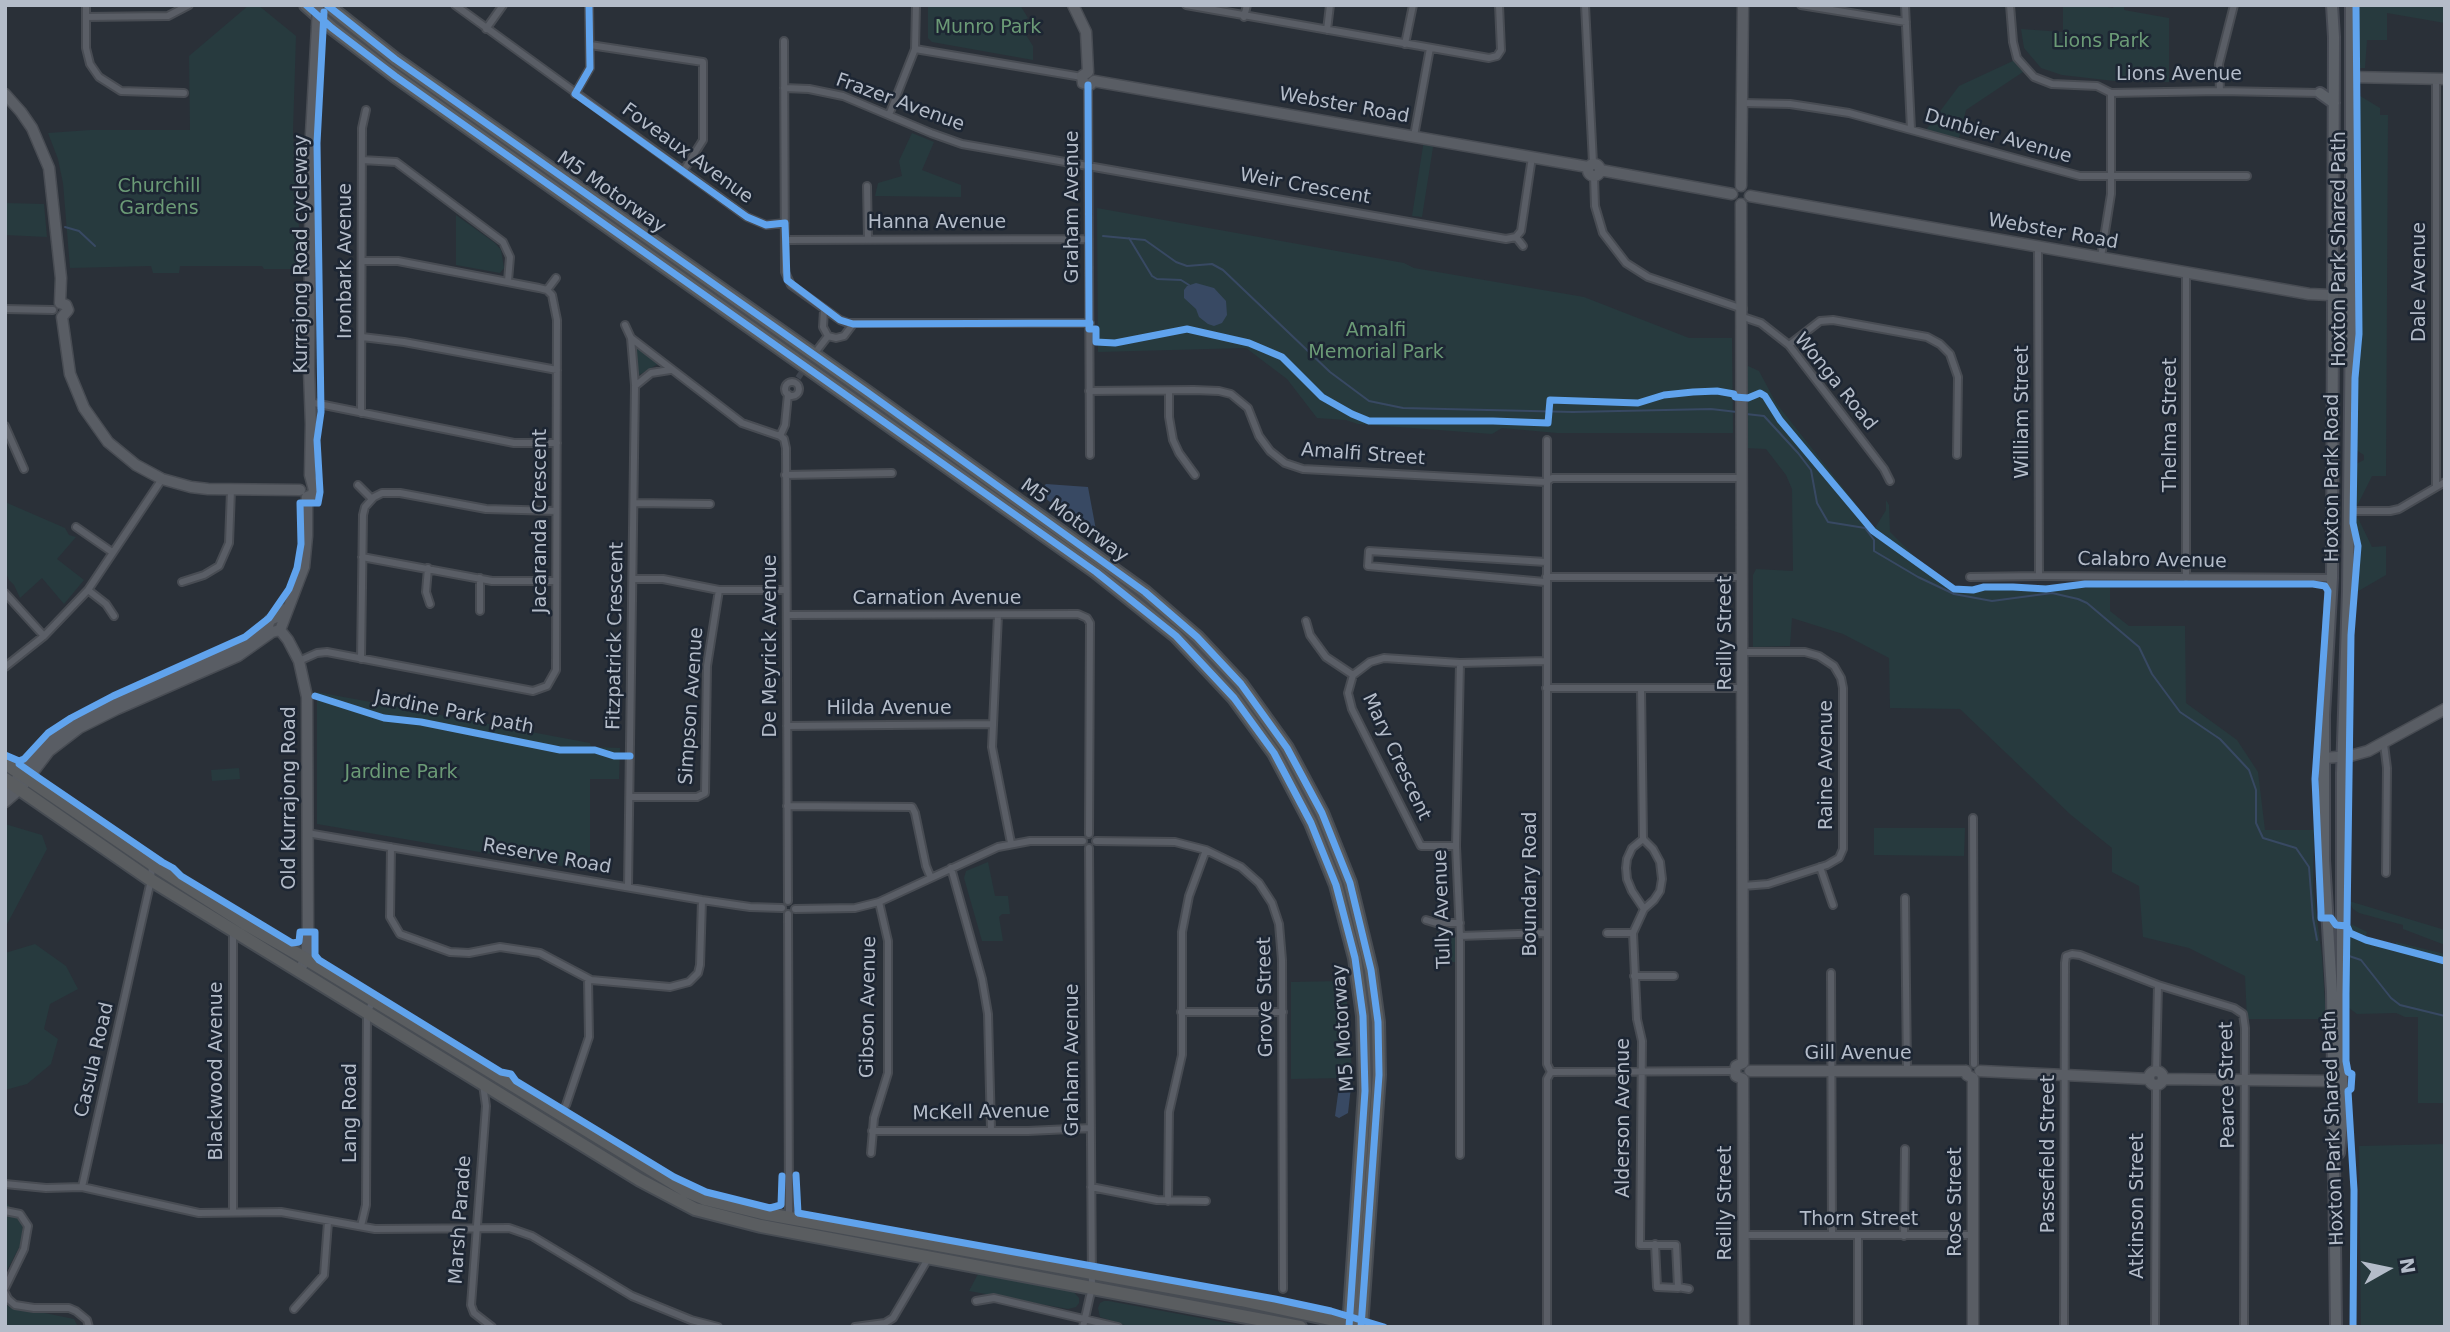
<!DOCTYPE html>
<html>
<head>
<meta charset="utf-8">
<style>
  body { margin:0 }
  #map { position:relative; width:2450px; height:1332px; overflow:hidden; background:#2a3038; font-family:"DejaVu Sans",sans-serif }
  canvas { display:block }
  .frame { position:absolute; inset:0; border:7px solid #b4bcc9; pointer-events:none }
  .north { position:absolute; left:2352px; top:1234px; width:70px; height:70px; -webkit-text-stroke:5px #1d2633; paint-order:stroke; rotate:81deg; font-size:19px; font-weight:700; line-height:28px; text-align:center; color:#b4bcc9 }
  .north::after { content:''; display:block; margin:auto; width:24px; height:32px; background:#b4bcc9; clip-path:polygon(50% 0,100% 100%,50% 72%,0 100%) }
</style>
</head>
<body>
<div id="map">
<canvas width="2450" height="1332"></canvas>
<div class="frame"></div>
<div class="north">N</div>
</div>
<script>
const g = document.querySelector('canvas').getContext('2d');
g.lineJoin = 'round';
function paint(path, color) { g.fillStyle = color; g.fill(path, 'evenodd'); }
const shape = rows => new Path2D(rows.map(r => 'M' + r).join(''));
function trace(path, color, width, dash) { g.strokeStyle = color; g.lineWidth = width; g.lineCap = dash ? 'butt' : 'round'; g.setLineDash(dash || []); g.stroke(path); }
function write(font, color, halo, rows, align = 'center') {
  g.font = font + ' "DejaVu Sans",sans-serif'; g.lineWidth = 5; g.setLineDash([]); g.textBaseline = 'middle'; g.strokeStyle = halo; g.fillStyle = color; for (const [text, x, y, turn = 0] of rows) {
    g.save(); g.translate(x, y); g.rotate((+turn || 0) * Math.PI / 180); g.textAlign = isNaN(turn) ? turn : align; if (halo) g.strokeText(text, 0, 0); g.fillText(text, 0, 0); g.restore();
  }
}
const green = shape([
  [249,5,258,5,296,36,293,131,299,228,299,269,264,269,262,266,180,266,179,273,153,273,151,266,70,268,63,183,58,159,48,133,90,130,190,130,189,56],
  [928,5,1020,5,1028,18,1019,24,1033,46,1033,60,932,42,928,38],
  [2063,5,2097,5,2113,8,2114,5,2124,5,2124,10,2169,18,2169,82,2114,81,2062,75,2041,68,2024,48,2021,29,2063,32],
  [2358,5,2445,5,2445,23,2387,13,2387,40,2367,40,2365,68,2358,68],
  [2015,60,2023,72,1966,110,1959,138,1926,130,1959,86],
  [2357,94,2380,108,2380,115,2388,115,2386,476,2372,476,2357,506,2356,464,2364,460,2364,455,2356,450,2358,368,2362,335,2359,314],
  [912,133,934,142,922,170,961,185,961,197,875,196,878,183,902,176,899,161],
  [1424,140,1434,141,1422,217,1412,216],
  [5,203,44,204,47,237,5,235],
  [1097,208,1404,263,1414,268,1584,297,1689,338,1732,338,1733,433,1557,433,1502,428,1492,434,1358,424,1346,420,1317,418,1287,379,1246,348,1098,352],
  [456,215,495,243,501,250,504,268,500,273,456,265],
  [638,346,658,364,639,375,636,373,635,352,635,348],
  [1746,365,1759,371,1776,403,1875,528,1886,510,1886,500,1889,505,1890,532,1925,567,1956,586,2065,585,2081,588,2110,586,2110,611,2129,626,2185,626,2186,703,2237,740,2258,772,2265,830,2314,830,2313,890,2322,957,2326,1019,2247,1019,2245,976,2189,948,2143,937,2139,886,2112,872,2112,848,2071,815,1960,709,1890,708,1889,658,1843,634,1792,618,1790,646,1753,647,1753,575,1756,569,1793,571,1792,489,1786,475,1766,449,1745,448],
  [5,502,65,528,69,535,76,537,57,559,84,580,64,604,42,578,20,598,14,585,9,580,5,571],
  [2358,518,2372,547,2386,546,2386,575,2355,593,2359,550,2355,522],
  [317,692,590,743,591,747,620,748,619,779,590,779,590,871,317,824],
  [239,768,240,779,212,781,211,770],
  [5,824,42,835,47,849,5,928],
  [1874,828,1965,828,1964,856,1874,855],
  [988,862,995,896,1008,896,1010,914,1002,914,999,917,1003,941,982,941,964,878,966,871],
  [2349,901,2445,930,2445,945,2403,929,2403,925,2359,913,2353,909],
  [2351,924,2367,932,2366,936,2361,935,2360,941,2396,952,2398,946,2395,945,2396,942,2445,954,2445,1103,2418,1103,2418,1017,2405,1017,2396,1013,2357,1014,2349,1008,2348,937],
  [1437,932,1457,932,1456,962,1436,962],
  [35,944,66,966,78,989,50,1004,44,1029,58,1039,51,1064,27,1084,5,1090,5,953],
  [1341,981,1346,995,1348,1011,1352,1072,1347,1073,1344,1078,1291,1079,1291,982],
  [2445,1144,2445,1327,2361,1327,2359,1146],
  [5,1201,23,1222,22,1242,5,1274],
  [978,1274,1073,1291,1079,1298,1079,1303,1076,1307,1068,1309,969,1291],
  [1104,1301,1109,1301,1249,1327,1131,1327,1100,1317,1098,1308,1100,1303],
  [5,1305,74,1319,78,1327,5,1327]
]);
const water = shape([
  [1196,283,1214,288,1226,301,1227,315,1222,323,1214,326,1208,324,1199,317,1196,309,1184,298,1184,290,1187,286],
  [1046,484,1088,487,1096,530,1093,533,1042,496,1044,486],
  [1342,1083,1349,1083,1351,1087,1348,1113,1339,1118,1335,1116,1339,1087]
]);
const stream = shape([
  [65,227,79,231,95,246],
  [1103,236,1145,240,1176,262,1187,266,1212,264,1223,270,1330,372,1369,401,1403,408,1573,412,1711,409,1737,412],
  [1129,238,1152,276,1157,279,1181,280,1189,285],
  [1746,414,1764,416,1798,453,1811,470,1817,503,1828,522,1865,528,1874,540,1874,551,1918,577,1954,594,1992,601,2052,593,2078,599,2087,603,2139,647,2152,674,2180,712,2220,739,2249,770,2256,790,2256,823,2263,838,2296,848,2309,867,2313,918,2317,940],
  [2349,956,2361,960,2391,998,2400,1005,2445,1016]
]);
const streetTunnel = shape([
  [798,378,815,354]
]);
const street = shape([
  [86,5,86,48,90,64,99,77,121,91,184,93],
  [455,5,747,217,766,225,785,223],
  [1186,5,1489,58,1497,56,1501,50,1499,5],
  [1585,5,1593,163],
  [1801,5,1906,22],
  [1905,5,1911,129],
  [2010,5,2013,42,2017,58,2034,77,2052,84,2097,86,2111,93,2220,91,2320,93],
  [86,17,168,16,189,5],
  [1244,17,1247,5],
  [486,29,503,5],
  [1327,30,1330,5],
  [784,41,785,272,791,285,840,320,848,323,1090,323],
  [1405,44,1413,5],
  [590,45,703,62,703,140,684,170],
  [915,49,1082,77],
  [1088,85,1090,455],
  [784,88,809,89,843,96,931,133,962,144,1506,239,1516,237,1521,231,1532,157],
  [2220,91,2219,64,2234,5],
  [575,94,590,68,589,5],
  [1743,103,1790,104,1849,113,2080,176,2247,176],
  [889,115,915,49,916,5],
  [1414,136,1430,48],
  [362,160,396,162,503,242,510,257,508,281],
  [1594,176,1595,206,1603,233,1626,263,1648,277,1743,309],
  [867,186,868,239],
  [1516,237,1523,246],
  [785,240,1089,239],
  [2038,247,2039,576],
  [2101,257,2111,194,2111,93],
  [547,290,556,278],
  [5,309,53,310],
  [824,310,823,327,828,336],
  [1743,317,1761,323,1789,345,1884,469,1890,481],
  [625,325,631,338,742,423,780,436],
  [828,336,836,338,844,336,853,324],
  [362,337,404,342,557,370],
  [631,338,635,385],
  [1789,345,1820,321,1833,320,1927,337,1940,344,1950,354,1958,377,1957,455],
  [818,349,828,336],
  '785 389a7 7 0 1 1 14 0a7 7 0 1 1-14 0Z',
  [1089,391,1194,390,1219,391,1231,394,1248,408,1259,436,1270,451,1285,463,1303,469,1546,482,1552,478,1743,478],
  [1169,391,1169,417,1173,440,1179,453,1195,475],
  [309,402,514,443,557,443],
  [361,413,362,128,366,110],
  [5,426,24,469],
  [780,436,784,439,786,448,788,901],
  [780,436,785,425,788,394],
  [1547,440,1547,1064,1551,1072,1547,1079,1547,1327],
  [785,475,892,473],
  [358,485,372,499],
  [2436,487,2436,78],
  [634,503,710,504],
  [2349,511,2390,511,2399,509,2445,482],
  [76,527,112,552],
  [362,557,492,581,556,581],
  [428,568,426,592,430,604],
  [1546,577,1743,577],
  [1970,577,2039,576,2332,578],
  [2186,578,2186,272],
  [633,579,663,579,719,590,786,590],
  [182,582,204,575,219,566,229,543,231,490],
  [1545,582,1368,566,1369,551,1546,562],
  [88,590,106,604,114,616],
  [5,593,44,636],
  [480,611,480,578],
  [787,615,1078,614,1087,618,1090,623,1089,834],
  [998,615,992,747,1011,843],
  [1306,621,1310,635,1326,657,1353,675],
  [1743,652,1805,652,1819,656,1834,666,1841,678,1843,688,1843,849,1839,858,1827,865,1768,884,1743,886],
  [361,659,363,515,365,507,374,497,382,493,400,493,486,509,556,511],
  [299,661,317,653,327,652,533,691,547,686,556,670,557,320,552,295,547,290,539,288,398,261,362,261],
  [1460,663,1456,846,1460,936,1460,1155],
  [5,667,44,636,88,590,162,479],
  [1546,688,1743,688],
  [1641,688,1643,839,1653,849,1660,862,1662,879,1660,891,1654,900,1644,909,1633,933,1637,1019,1642,1041,1640,1245,1676,1245,1678,1287,1689,1289],
  [787,726,992,724],
  [2384,744,2387,768,2386,873],
  [630,797,697,797,705,793,707,666,719,590],
  [787,806,912,807,915,813,926,866,931,878],
  [1973,818,1974,1064],
  [307,833,702,900,750,907,782,908],
  [1643,839,1632,848,1627,859,1626,868,1627,879,1632,891,1644,909],
  [1096,841,1175,842,1206,850,1241,867,1259,883,1272,903,1279,924,1282,960,1283,1289],
  [1456,846,1421,846,1352,709,1348,693,1353,675,1370,662,1384,658,1460,663,1546,661],
  [391,847,390,917,400,934,450,952,469,953,500,947,540,953,591,980,670,987,689,982,698,973,700,965,702,900],
  [1820,867,1833,905],
  [951,868,982,979,988,1014,991,1130],
  [628,887,635,386,651,373,670,370],
  [1905,898,1907,1071],
  [795,909,855,908,879,902,998,847,1030,841,1083,841],
  [788,914,789,1217],
  [1426,920,1436,923,1460,923],
  [1607,933,1633,933],
  [1460,936,1547,933],
  [1831,973,1832,1235],
  [1634,976,1674,976],
  [1181,1012,1283,1012],
  [1551,1072,1735,1071],
  [2156,1072,2158,985],
  [483,1084,486,1106,471,1305,474,1313,492,1327],
  [566,1105,589,1037,588,979],
  [872,1131,1028,1131,1091,1128],
  [871,1153,874,1118,888,1073,888,941,879,902],
  [5,1184,46,1188,82,1187,199,1213,281,1212,375,1229,509,1228,532,1236,632,1296,691,1320,718,1327],
  [82,1187,151,880,152,864],
  [1091,1187,1157,1200,1206,1201],
  [1168,1201,1169,1112,1182,1055,1182,932,1189,896,1206,850],
  [5,1211,20,1214,28,1226,24,1249,5,1288],
  [233,1212,233,931],
  [361,1226,366,1205,367,1013,373,1001],
  [1744,1235,1973,1235],
  [1858,1235,1858,1327],
  [1904,1236,1905,1149],
  [1655,1244,1657,1287,1678,1288],
  [5,1293,8,1299,15,1305,34,1308,69,1308,76,1311,87,1320,89,1327],
  [976,1301,994,1298,1118,1327],
  [294,1309,324,1275,328,1222],
  [855,1327,885,1323,893,1318,929,1257],
  [1083,1327,1092,1287,1089,848],
  [2064,1327,2065,963,2066,956,2072,954,2080,955,2158,985,2234,1008,2243,1014,2245,1028,2244,1327],
  [2155,1327,2156,1085]
]);
const secondary = shape([
  [1073,5,1086,32,1088,72],
  [1088,72,1082,76,1083,83,1090,85,1094,81],
  [2351,77,2445,79],
  [1094,81,1588,167],
  [5,94,21,112,32,128,49,168,61,278,60,303],
  '1588 170a6 6 0 1 1 12 0a6 6 0 1 1-12 0Z',
  [1600,170,1732,194],
  [1741,186,1743,5],
  [1750,196,2309,294,2351,296],
  [1741,204,1743,1063],
  [60,303,66,305,68,310,62,317],
  [62,317,70,374,84,408,108,442,136,465,162,479,191,487,208,489,300,490],
  [307,497,312,495,314,490,310,475,311,424,309,370,311,134,317,27],
  [280,630,288,640,299,661,307,697,308,933,306,959,299,971],
  [2324,758,2350,756,2368,751,2445,709],
  [9,790,32,757,65,728,102,708,242,646,257,637,268,626,270,620,279,616,285,609],
  [5,802,20,789,49,751,79,728,117,709,238,656,272,632,280,630,304,567,307,536,307,497],
  [1743,1063,1736,1066,1735,1071,1736,1076,1743,1079],
  [1750,1071,1966,1071],
  [1966,1071,1967,1075,1973,1078,1973,1327],
  [1980,1071,2149,1079],
  '2149 1078a7 7 0 1 1 14 0a7 7 0 1 1-14 0Z',
  [1743,1079,1744,1327],
  [2163,1079,2333,1081]
]);
const primary = shape([
  [2332,5,2334,37,2332,578,2324,715,2324,860,2332,992,2336,1327],
  [2320,93,2334,103],
  [2339,1153,2342,1123,2342,773,2348,591,2351,315,2351,5]
]);
const highway = shape([
  [306,5,332,28,395,76,1096,572,1176,636,1234,698,1274,753,1311,823,1336,885,1355,958,1363,1016,1365,1091,1349,1327],
  [327,5,395,59,867,392,1145,592,1197,637,1241,684,1287,748,1322,813,1350,883,1371,970,1378,1022,1379,1075,1361,1327],
  [5,763,152,864,244,923,306,959,686,1191,705,1199,762,1213,1241,1300,1334,1320],
  [5,779,151,880,640,1180,695,1209,761,1226,1300,1327]
]);
const secondaryBridge = shape([
  [317,27,318,5]
]);
const highwayBridge = shape([
  [1334,1320,1358,1327]
]);
const cycleway = shape([
  [306,5,332,28,395,76,1096,572,1176,636,1234,698,1274,753,1311,823,1336,885,1355,958,1363,1016,1365,1091,1349,1327],
  [327,5,395,59,867,392,1145,592,1197,637,1241,684,1287,748,1322,813,1350,883,1371,970,1378,1022,1379,1075,1361,1327],
  [589,5,590,68,575,94,747,217,766,225,785,223,787,280,840,320,853,324,1090,323],
  [1088,85,1089,329,1096,329,1096,342,1115,343,1187,329,1249,343,1282,357,1322,397,1352,414,1369,421,1493,421,1548,423,1550,400,1638,403,1664,395,1693,392,1717,391,1734,394,1735,397,1748,398,1760,393,1765,396,1780,420,1873,531,1954,589,1973,590,1984,587,2013,587,2046,589,2085,584,2313,584,2325,586,2328,591,2315,779,2321,912,2321,918,2331,918,2336,925,2347,926],
  [315,696,384,718,421,722,560,750,595,750,614,756,630,756],
  [5,755,19,761,19,764,39,778,162,862,173,868,181,876,292,943,299,942,300,932,315,932,315,955,319,960,501,1072,511,1074,516,1081,674,1177,706,1192,770,1208,781,1205,782,1176],
  [19,761,24,759,48,733,71,718,113,696,245,637,269,618,289,589,297,568,301,544,300,503,318,503,320,492,317,440,321,412,317,143,324,12],
  [2347,926,2350,933,2366,940,2445,961],
  [796,1175,798,1213,1275,1299,1331,1311,1384,1327],
  [2353,1327,2354,1190,2348,1091,2351,1089,2352,1074,2348,1072,2346,1061,2346,994,2351,635,2358,546,2353,523,2355,378,2359,334,2356,5]
]);
const parkNames = [
  ["Munro Park",988,28],
  ["Lions Park",2101,42],
  ["Churchill",159,187],
  ["Gardens",159,209],
  ["Amalfi",1376,331],
  ["Memorial Park",1376,353],
  ["Jardine Park",401,773]
];
const streetNames = [
  ["Lions Avenue",2179,75],
  ["Frazer Avenue",900,103,20],
  ["Webster Road",1344,106,10],
  ["Dunbier Avenue",1998,137,16],
  ["Foveaux Avenue",687,154,36],
  ["Weir Crescent",1305,187,10],
  ["M5 Motorway",611,193,35],
  ["Graham Avenue",1073,207,-90],
  ["Hanna Avenue",937,223],
  ["Webster Road",2053,232,10],
  ["Hoxton Park Shared Path",2340,249,-90],
  ["Kurrajong Road cycleway",302,254,-90],
  ["Ironbark Avenue",346,261,-90],
  ["Dale Avenue",2420,282,-90],
  ["Wonga Road",1835,382,51],
  ["William Street",2023,412,-90],
  ["Thelma Street",2171,425,-90],
  ["Amalfi Street",1363,455,4],
  ["Hoxton Park Road",2333,478,-90],
  ["Jacaranda Crescent",541,521,-90],
  ["M5 Motorway",1074,521,36],
  ["Calabro Avenue",2152,561,1],
  ["Carnation Avenue",937,599],
  ["Reilly Street",1726,633,-90],
  ["Fitzpatrick Crescent",616,636,-89],
  ["De Meyrick Avenue",771,646,-90],
  ["Simpson Avenue",692,706,-86],
  ["Hilda Avenue",889,709],
  ["Jardine Park path",454,713,11],
  ["Mary Crescent",1396,757,65],
  ["Raine Avenue",1827,765,-90],
  ["Old Kurrajong Road",290,798,-90],
  ["Reserve Road",547,857,10],
  ["Boundary Road",1531,884,-90],
  ["Tully Avenue",1443,909,-92],
  ["Grove Street",1266,997,-91],
  ["Gibson Avenue",869,1007,-89],
  ["M5 Motorway",1344,1028,-94],
  ["Gill Avenue",1858,1054],
  ["Casula Road",95,1060,-77],
  ["Graham Avenue",1073,1060,-90],
  ["Blackwood Avenue",217,1071,-90],
  ["Pearce Street",2228,1085,-91],
  ["Lang Road",351,1113,-90],
  ["McKell Avenue",981,1113,-1],
  ["Alderson Avenue",1624,1118,-90],
  ["Hoxton Park Shared Path",2334,1128,-92],
  ["Passefield Street",2049,1154,-90],
  ["Rose Street",1956,1202,-90],
  ["Reilly Street",1726,1203,-90],
  ["Atkinson Street",2138,1206,-90],
  ["Marsh Parade",461,1220,-86],
  ["Thorn Street",1859,1220]
];
paint(green, '#273a3e');
paint(water, '#384963');
trace(stream, '#384963', 2);
trace(streetTunnel, '#3f454e', 6, [6, 3]);
trace(street, '#484c53', 10);
trace(secondary, '#484c53', 13);
trace(primary, '#484c55', 14);
trace(highway, '#474c53', 16);
trace(street, '#5a5e66', 6);
trace(secondary, '#595d64', 10);
trace(primary, '#5c6168', 10);
trace(highway, '#5a5d60', 12);
trace(secondaryBridge, '#484c53', 13, []);
trace(highwayBridge, '#474c53', 16, []);
trace(secondaryBridge, '#595d64', 10);
trace(highwayBridge, '#5a5d60', 12);
trace(cycleway, '#60a3ed', 7);
write('19px', '#6b9a76', '#1d2633', parkNames);
write('19px', '#b4bcc9', '#1d2633', streetNames);
</script>
</body>
</html>
